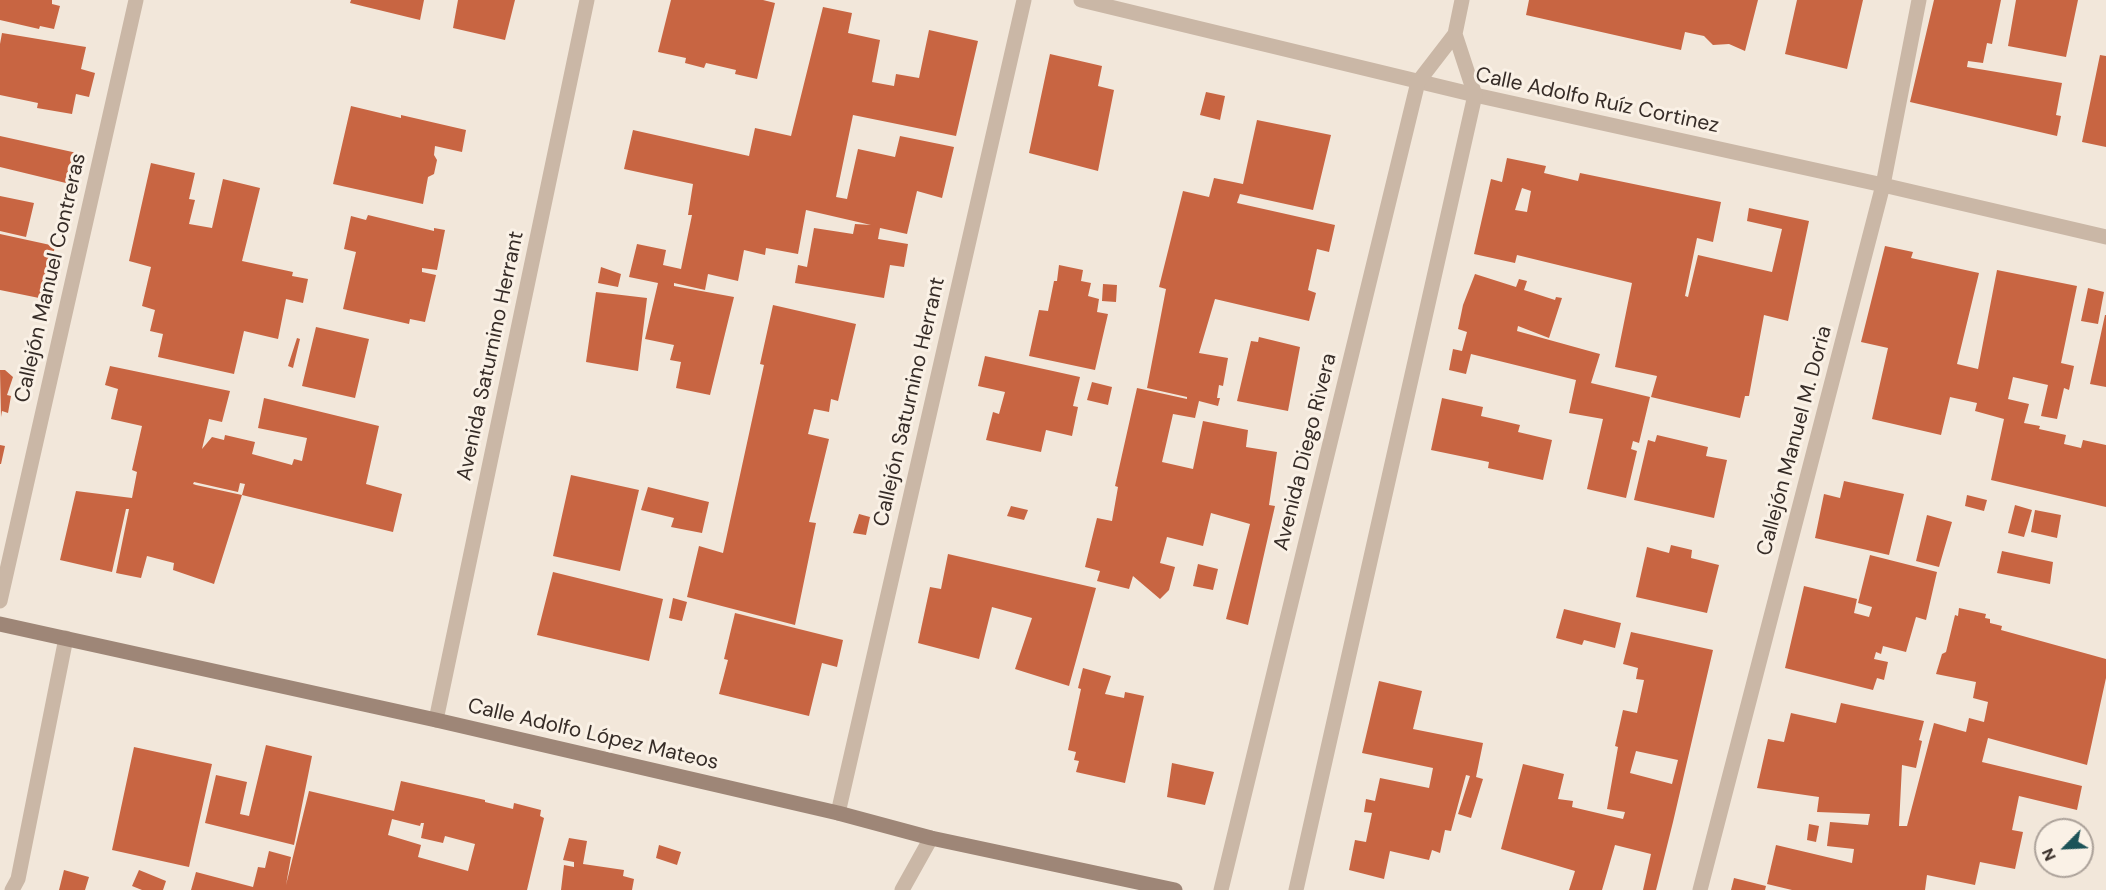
<!DOCTYPE html>
<html>
<head>
<meta charset="utf-8">
<style>
  body { margin:0 }
  #map { position:relative; width:2106px; height:890px; overflow:hidden; background:#f2e7da; font-family:"DM Sans",sans-serif }
  canvas { display:block }
  .north { position:absolute; left:2034px; top:818px; width:60px; height:60px; box-sizing:border-box; background:#faf1e6; border:2px solid #aca29a; border-radius:50%; rotate:246deg; font-size:16px; font-weight:700; line-height:24px; text-align:center; color:#362c27 }
  .north::after { content:''; display:block; margin:auto; width:21px; height:27px; background:#1c5358; clip-path:polygon(50% 0,100% 100%,50% 72%,0 100%) }
</style>
</head>
<body>
<div id="map">
<canvas width="2106" height="890"></canvas>
<div class="north">N</div>
</div>
<script>
const g = document.querySelector('canvas').getContext('2d');
g.lineJoin = 'round';
function paint(path, color) { g.fillStyle = color; g.fill(path, 'evenodd'); }
const shape = rows => new Path2D(rows.map(r => 'M' + r).join(''));
function trace(path, color, width, dash) { g.strokeStyle = color; g.lineWidth = width; g.lineCap = dash ? 'butt' : 'round'; g.setLineDash(dash || []); g.stroke(path); }
function write(font, color, halo, rows, align = 'center') {
  g.font = font + ' "DM Sans",sans-serif'; g.lineWidth = 6; g.setLineDash([]); g.textBaseline = 'middle'; g.strokeStyle = halo; g.fillStyle = color; for (const [text, x, y, turn = 0] of rows) {
    g.save(); g.translate(x, y); g.rotate((+turn || 0) * Math.PI / 180); g.textAlign = isNaN(turn) ? turn : align; if (halo) g.strokeText(text, 0, 0); g.fillText(text, 0, 0); g.restore();
  }
}
const building = shape([
  [0,0,52,0,52,4,60,6,54,29,40,26,39,29,0,20],
  [351,0,424,0,420,20,350,3],
  [458,0,515,0,505,40,453,28],
  [671,0,763,0,775,3,757,79,735,74,736,70,706,63,704,68,685,63,686,58,658,52],
  [1529,0,1758,0,1745,51,1729,44,1713,45,1704,36,1685,32,1681,50,1526,15],
  [1797,0,1863,0,1847,69,1785,54],
  [1934,0,2001,0,1992,44,1987,43,1983,63,1968,61,1967,67,2062,83,2056,115,2061,116,2057,136,1910,102],
  [2016,0,2078,0,2066,57,2008,46],
  [823,7,852,13,848,33,880,40,872,82,894,86,896,74,919,78,929,30,978,41,956,136,853,115,836,197,847,199,858,149,895,157,900,136,954,147,942,198,917,191,907,234,880,228,878,239,908,244,904,267,890,265,884,298,795,283,798,265,807,267,814,228,853,234,855,224,871,225,806,210,798,254,766,248,765,255,744,250,738,281,708,274,705,290,674,283,674,286,734,297,710,395,676,388,681,362,670,360,674,345,645,339,658,283,629,277,637,244,666,250,663,265,681,269,692,215,688,215,693,184,624,169,633,130,749,156,755,128,791,136],
  [2,33,86,47,81,69,95,73,89,97,76,94,72,114,37,108,38,103,0,95,0,44],
  [1050,54,1102,66,1098,86,1114,90,1098,171,1029,153],
  [2100,55,2106,56,2106,147,2082,142],
  [1206,92,1225,96,1220,120,1200,115],
  [351,106,401,118,401,115,466,130,462,152,435,146,434,155,437,160,434,174,428,177,423,204,333,184],
  [1257,120,1331,135,1313,210,1240,194,1237,203,1335,225,1329,252,1317,249,1308,290,1316,293,1309,321,1215,299,1199,353,1228,358,1223,386,1219,385,1217,398,1220,398,1218,406,1199,401,1195,418,1173,414,1162,462,1193,469,1203,421,1248,430,1246,447,1277,452,1269,505,1275,506,1248,625,1226,619,1250,524,1211,513,1203,546,1167,537,1160,563,1175,567,1169,590,1160,599,1133,576,1129,589,1097,581,1100,571,1085,567,1097,518,1112,521,1118,487,1115,486,1137,388,1187,399,1187,397,1147,388,1166,289,1159,287,1183,191,1209,197,1214,178,1243,184],
  [0,136,77,153,70,184,0,167],
  [1507,158,1546,166,1544,173,1578,181,1580,173,1721,202,1713,242,1697,238,1685,296,1688,297,1698,255,1772,272,1782,229,1747,221,1749,208,1809,221,1788,321,1764,315,1749,396,1745,396,1740,418,1651,397,1657,376,1615,367,1632,283,1517,255,1515,263,1474,254,1491,179,1502,182],
  [1522,188,1531,191,1527,212,1515,210],
  [151,163,195,173,189,199,195,200,189,224,212,228,223,179,260,188,242,261,293,272,292,276,308,279,303,303,286,299,278,339,244,331,234,374,158,357,163,334,150,331,155,310,142,306,151,267,129,261],
  [0,196,34,203,26,237,0,231],
  [368,215,434,231,434,228,445,230,437,270,422,268,422,272,436,275,425,322,410,319,409,324,343,309,356,252,344,249,351,216,366,220],
  [0,234,55,246,44,299,0,290],
  [1885,246,1913,252,1911,258,1979,273,1957,364,1978,369,1997,270,2077,286,2061,363,2074,366,2069,390,2064,388,2057,419,2041,416,2048,385,2013,377,2008,399,2029,404,2024,423,2040,426,2039,429,2066,435,2064,444,2081,448,2083,440,2106,445,2106,507,1991,480,2004,419,1975,411,1977,403,1950,397,1941,435,1872,419,1888,348,1861,342],
  [1059,265,1083,270,1081,281,1091,283,1088,296,1099,299,1097,312,1108,314,1095,370,1029,356,1039,310,1048,311,1054,281,1057,281],
  [601,267,621,274,618,287,598,283],
  [1475,274,1516,287,1519,279,1527,281,1524,290,1555,300,1556,297,1562,298,1549,338,1518,326,1517,331,1600,354,1591,383,1650,397,1639,443,1633,441,1631,449,1637,451,1626,498,1587,489,1603,419,1569,413,1576,380,1471,354,1466,374,1449,370,1453,349,1462,351,1467,332,1458,329,1463,305],
  [1103,284,1117,285,1116,302,1102,301],
  [2088,288,2104,292,2098,324,2081,321],
  [596,292,647,298,638,371,586,362],
  [773,305,856,324,838,401,831,399,829,412,814,409,808,434,829,439,809,522,816,523,795,625,687,597,699,546,723,553,764,365,760,364],
  [2105,315,2106,315,2106,387,2090,384],
  [316,327,369,339,355,398,302,386],
  [1259,337,1300,347,1288,411,1237,401,1251,341,1258,342],
  [297,338,300,339,293,368,288,366],
  [985,356,1080,377,1073,406,1078,407,1072,436,1046,430,1041,452,986,440,993,412,999,414,1005,392,978,386],
  [110,366,230,391,222,422,209,419,202,449,212,437,224,440,225,435,255,442,252,454,292,465,294,459,302,461,307,438,258,428,264,398,379,426,366,484,402,494,393,532,242,495,245,484,240,483,238,492,194,482,193,484,196,485,242,495,214,584,173,570,174,563,147,556,141,578,116,573,129,509,126,509,112,572,60,560,76,491,132,498,137,472,132,470,142,426,111,419,118,389,105,385],
  [0,370,5,370,13,377,7,395,11,396,8,413,2,411,1,417],
  [1092,382,1112,387,1108,405,1087,400],
  [1442,398,1483,407,1481,416,1520,425,1518,432,1552,440,1543,480,1488,468,1489,462,1431,450],
  [1657,435,1708,447,1706,456,1727,460,1714,518,1634,500,1648,440,1655,442],
  [0,445,5,446,1,464,0,464],
  [571,475,639,490,620,571,553,556],
  [1844,481,1904,494,1889,555,1815,538,1824,494,1840,498],
  [648,487,709,502,702,533,671,527,674,518,641,510],
  [1967,495,1987,500,1984,511,1965,506],
  [2015,505,2032,510,2024,537,2008,533],
  [1011,506,1028,510,1024,520,1007,516],
  [2035,510,2061,515,2057,538,2031,532],
  [859,514,870,517,866,535,853,533],
  [1927,515,1952,522,1939,567,1916,561],
  [1671,545,1692,550,1691,558,1719,565,1707,613,1636,597,1647,547,1669,553],
  [2002,551,2053,562,2050,584,1997,573],
  [948,554,1096,588,1069,686,1015,669,1032,618,992,607,979,659,918,643,930,587,941,589],
  [1870,555,1937,572,1926,620,1916,617,1906,652,1883,646,1881,654,1876,652,1874,659,1888,662,1884,680,1877,678,1873,690,1785,668,1804,586,1857,599,1854,613,1869,617,1872,607,1858,603],
  [1198,564,1218,569,1213,590,1193,586],
  [553,572,663,599,649,661,537,635],
  [673,598,687,602,682,621,669,618],
  [1959,608,1986,614,1985,618,1990,619,1990,623,2002,626,2001,630,2106,659,2106,678,2087,765,1988,738,1982,762,2082,786,2077,810,2019,796,2012,830,2023,832,2015,869,1980,862,1975,885,1927,875,1925,890,1792,890,1767,884,1776,845,1852,863,1854,849,1827,846,1830,822,1868,825,1870,814,1817,812,1819,797,1757,788,1768,739,1784,742,1791,713,1836,723,1841,703,1924,721,1919,740,1922,741,1916,768,1902,765,1899,826,1907,826,1934,723,1966,732,1969,718,1984,722,1988,702,1973,698,1976,682,1936,674,1942,654,1946,652,1955,615,1958,616],
  [1564,609,1621,623,1615,648,1584,640,1582,645,1556,638],
  [735,613,843,640,837,667,822,663,809,716,719,694,728,660,724,659],
  [1631,632,1713,650,1673,822,1656,890,1643,890,1651,854,1615,845,1602,890,1569,890,1575,871,1501,849,1523,764,1564,774,1558,799,1573,801,1572,807,1623,819,1625,812,1607,809,1618,747,1615,746,1623,710,1637,713,1644,680,1636,679,1638,668,1623,664],
  [1636,751,1678,760,1672,784,1630,773],
  [1083,668,1111,676,1105,694,1124,698,1125,692,1144,696,1125,783,1076,772,1079,761,1074,760,1076,752,1068,750,1081,689,1078,688],
  [1379,681,1422,691,1413,729,1483,743,1476,777,1483,779,1471,818,1458,814,1470,776,1466,775,1451,831,1445,830,1440,853,1432,850,1429,860,1390,851,1384,879,1349,870,1355,840,1366,842,1372,813,1364,812,1366,799,1375,801,1380,778,1429,788,1433,768,1362,753],
  [266,745,312,756,294,845,205,823,216,775,247,782,240,814,249,816],
  [134,747,212,764,189,867,112,850],
  [1172,763,1214,772,1205,805,1167,797],
  [401,781,485,800,485,802,513,809,514,803,541,810,540,816,544,818,527,890,191,890,196,872,253,887,258,867,265,868,269,851,291,857,286,885,309,791,394,811],
  [392,819,420,826,421,823,424,823,421,838,443,843,445,836,475,844,468,871,418,857,421,845,388,835],
  [1809,824,1819,826,1816,842,1807,840],
  [569,838,587,841,583,864,624,870,623,876,634,879,632,890,561,890,564,865,574,867,574,862,563,860],
  [659,845,681,852,677,865,656,858],
  [64,870,89,877,85,890,59,890],
  [139,870,166,881,163,890,142,890,132,886],
  [1734,878,1766,886,1765,890,1731,890]
]);
const service = shape([
  [902,890,931,838]
]);
const minor = shape([
  [1081,0,1475,95,1883,185,2106,237],
  [0,601,136,0],
  [436,720,587,0],
  [838,813,1024,0],
  [1700,890,1883,185,1919,0]
]);
const tertiary = shape([
  [12,890,18,879,66,638],
  [1221,890,1418,82,1455,34,1462,0],
  [1296,890,1475,95,1455,34]
]);
const secondary = shape([
  [0,624,436,720,838,813,931,838,1175,890]
]);
const streetNames = [
  ["Calle Adolfo Ruíz Cortinez",1597,101,12],
  ["Callejón Manuel Contreras",51,278,-77],
  ["Avenida Saturnino Herrant",491,356,-78],
  ["Callejón Saturnino Herrant",910,402,-77],
  ["Callejón Manuel M. Doria",1795,441,-75],
  ["Avenida Diego Rivera",1306,452,-76],
  ["Calle Adolfo López Mateos",593,735,13]
];
paint(building, '#c86542');
trace(service, '#cab7a6', 15);
trace(minor, '#cab7a6', 15);
trace(tertiary, '#cab7a6', 15);
trace(secondary, '#9e8677', 15);
write('21px', '#362c27', '#faf1e6', streetNames);
</script>
</body>
</html>
